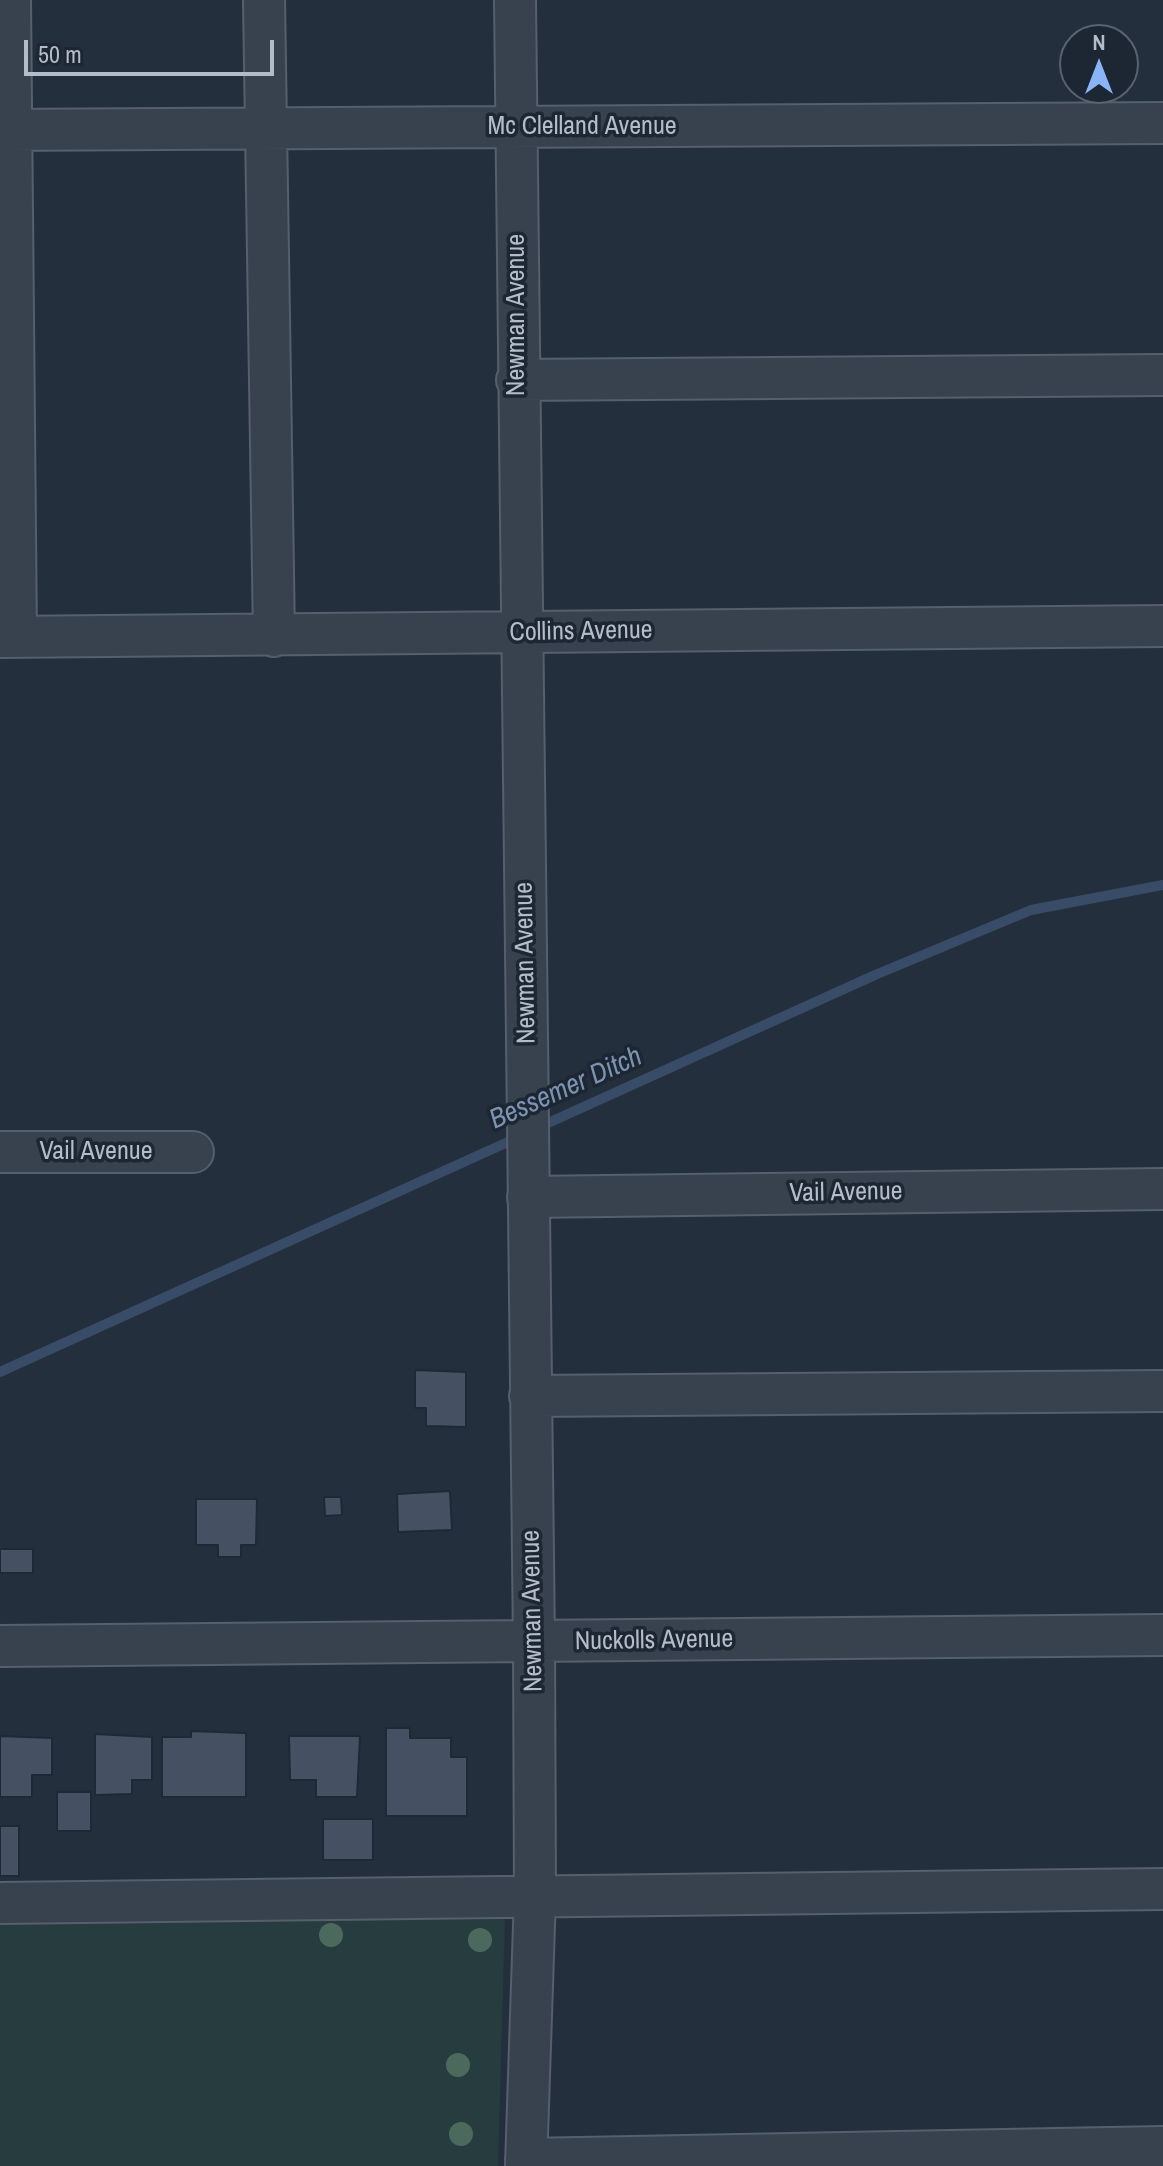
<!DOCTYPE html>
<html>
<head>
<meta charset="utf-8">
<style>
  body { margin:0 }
  #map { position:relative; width:1163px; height:2166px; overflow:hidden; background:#242f3e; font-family:"Archivo Narrow",sans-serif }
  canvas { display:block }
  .north { position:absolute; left:1059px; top:24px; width:80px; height:80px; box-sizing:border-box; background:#1d2633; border:2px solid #59626f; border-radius:50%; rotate:0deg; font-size:22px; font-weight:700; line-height:32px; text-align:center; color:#b4bcc9 }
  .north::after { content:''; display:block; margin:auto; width:28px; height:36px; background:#8ab4f8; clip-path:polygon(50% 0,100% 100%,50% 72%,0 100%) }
  .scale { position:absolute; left:24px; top:40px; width:250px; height:36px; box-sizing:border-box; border:4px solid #b4bcc9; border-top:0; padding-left:10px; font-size:24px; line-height:28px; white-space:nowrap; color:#b4bcc9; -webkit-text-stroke:6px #1d2633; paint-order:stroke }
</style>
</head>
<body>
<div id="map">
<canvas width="1163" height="2166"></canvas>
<div class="north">N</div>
<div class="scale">50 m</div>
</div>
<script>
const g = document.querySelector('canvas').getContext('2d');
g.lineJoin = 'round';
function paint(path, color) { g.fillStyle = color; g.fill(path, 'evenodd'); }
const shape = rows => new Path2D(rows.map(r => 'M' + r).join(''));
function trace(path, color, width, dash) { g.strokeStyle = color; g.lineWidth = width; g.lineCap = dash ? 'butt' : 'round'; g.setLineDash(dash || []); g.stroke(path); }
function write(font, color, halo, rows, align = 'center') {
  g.font = font + ' "Archivo Narrow",sans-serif'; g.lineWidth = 7; g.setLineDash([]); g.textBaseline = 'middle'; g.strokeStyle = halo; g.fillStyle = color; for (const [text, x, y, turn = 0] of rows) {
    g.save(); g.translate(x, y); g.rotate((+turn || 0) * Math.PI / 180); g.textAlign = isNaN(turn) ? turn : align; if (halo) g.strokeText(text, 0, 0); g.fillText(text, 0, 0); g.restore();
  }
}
const green = shape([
  [505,1917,498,2166,0,2166,0,1919]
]);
const stream = shape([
  [537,1128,875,975,1031,910,1163,885],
  [0,1372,519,1137]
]);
const building = shape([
  [415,1370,466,1372,466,1427,426,1426,426,1408,415,1408,415,1370],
  [450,1491,452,1530,398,1532,397,1494,450,1491],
  [324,1497,341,1497,342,1515,325,1516,324,1497],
  [196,1499,257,1499,256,1545,241,1545,241,1557,218,1557,218,1545,196,1545,196,1499],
  [0,1549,33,1549,33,1573,0,1573,0,1549],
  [386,1728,410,1728,410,1738,451,1738,451,1757,467,1757,467,1816,386,1816,386,1728],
  [191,1731,246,1733,246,1797,162,1797,162,1737,191,1737,191,1731],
  [95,1734,152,1737,152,1780,132,1780,132,1794,95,1795,95,1734],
  [0,1736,52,1738,52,1775,32,1775,32,1797,0,1797,0,1736],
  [289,1736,360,1736,357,1797,316,1797,316,1780,290,1780,289,1736],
  [57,1792,91,1792,91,1831,57,1831,57,1792],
  [323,1819,373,1819,373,1860,323,1860,323,1819],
  [0,1826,19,1826,19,1876,0,1876,0,1826]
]);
const minor = shape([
  [10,0,16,637],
  [264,0,274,636],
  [515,0,534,1642,535,1895,526,2166],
  [0,130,1163,123],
  [517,380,1163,375],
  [0,637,1163,626],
  [0,1152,193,1152],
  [528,1197,1163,1189],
  [530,1396,1163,1391],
  [0,1646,1163,1635],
  [0,1903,1163,1889],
  [526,2159,1163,2147]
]);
const trees = [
  [331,1935],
  [480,1940],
  [458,2065],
  [461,2134]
];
const streetNames = [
  ["Mc Clelland Avenue",582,127],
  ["Newman Avenue",517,315,-90],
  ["Collins Avenue",581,632,-1],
  ["Newman Avenue",526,963,-91],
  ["Vail Avenue",96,1152],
  ["Vail Avenue",846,1193,-1],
  ["Newman Avenue",533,1611,-91],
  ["Nuckolls Avenue",654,1641,-1]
];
const waterNames = [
  ["Bessemer Ditch",566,1089,-24]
];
paint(green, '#263c3f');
trace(stream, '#394c67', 10);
paint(building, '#455162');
trace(building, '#1f2835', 2);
trace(minor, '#565f6c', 44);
trace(minor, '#38414e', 40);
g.fillStyle = '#4b6a5d';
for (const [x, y] of trees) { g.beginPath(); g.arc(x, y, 12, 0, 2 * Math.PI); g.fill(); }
write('26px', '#b4bcc9', '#1d2633', streetNames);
write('italic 28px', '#7c92b1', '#1d2633', waterNames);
</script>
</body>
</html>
